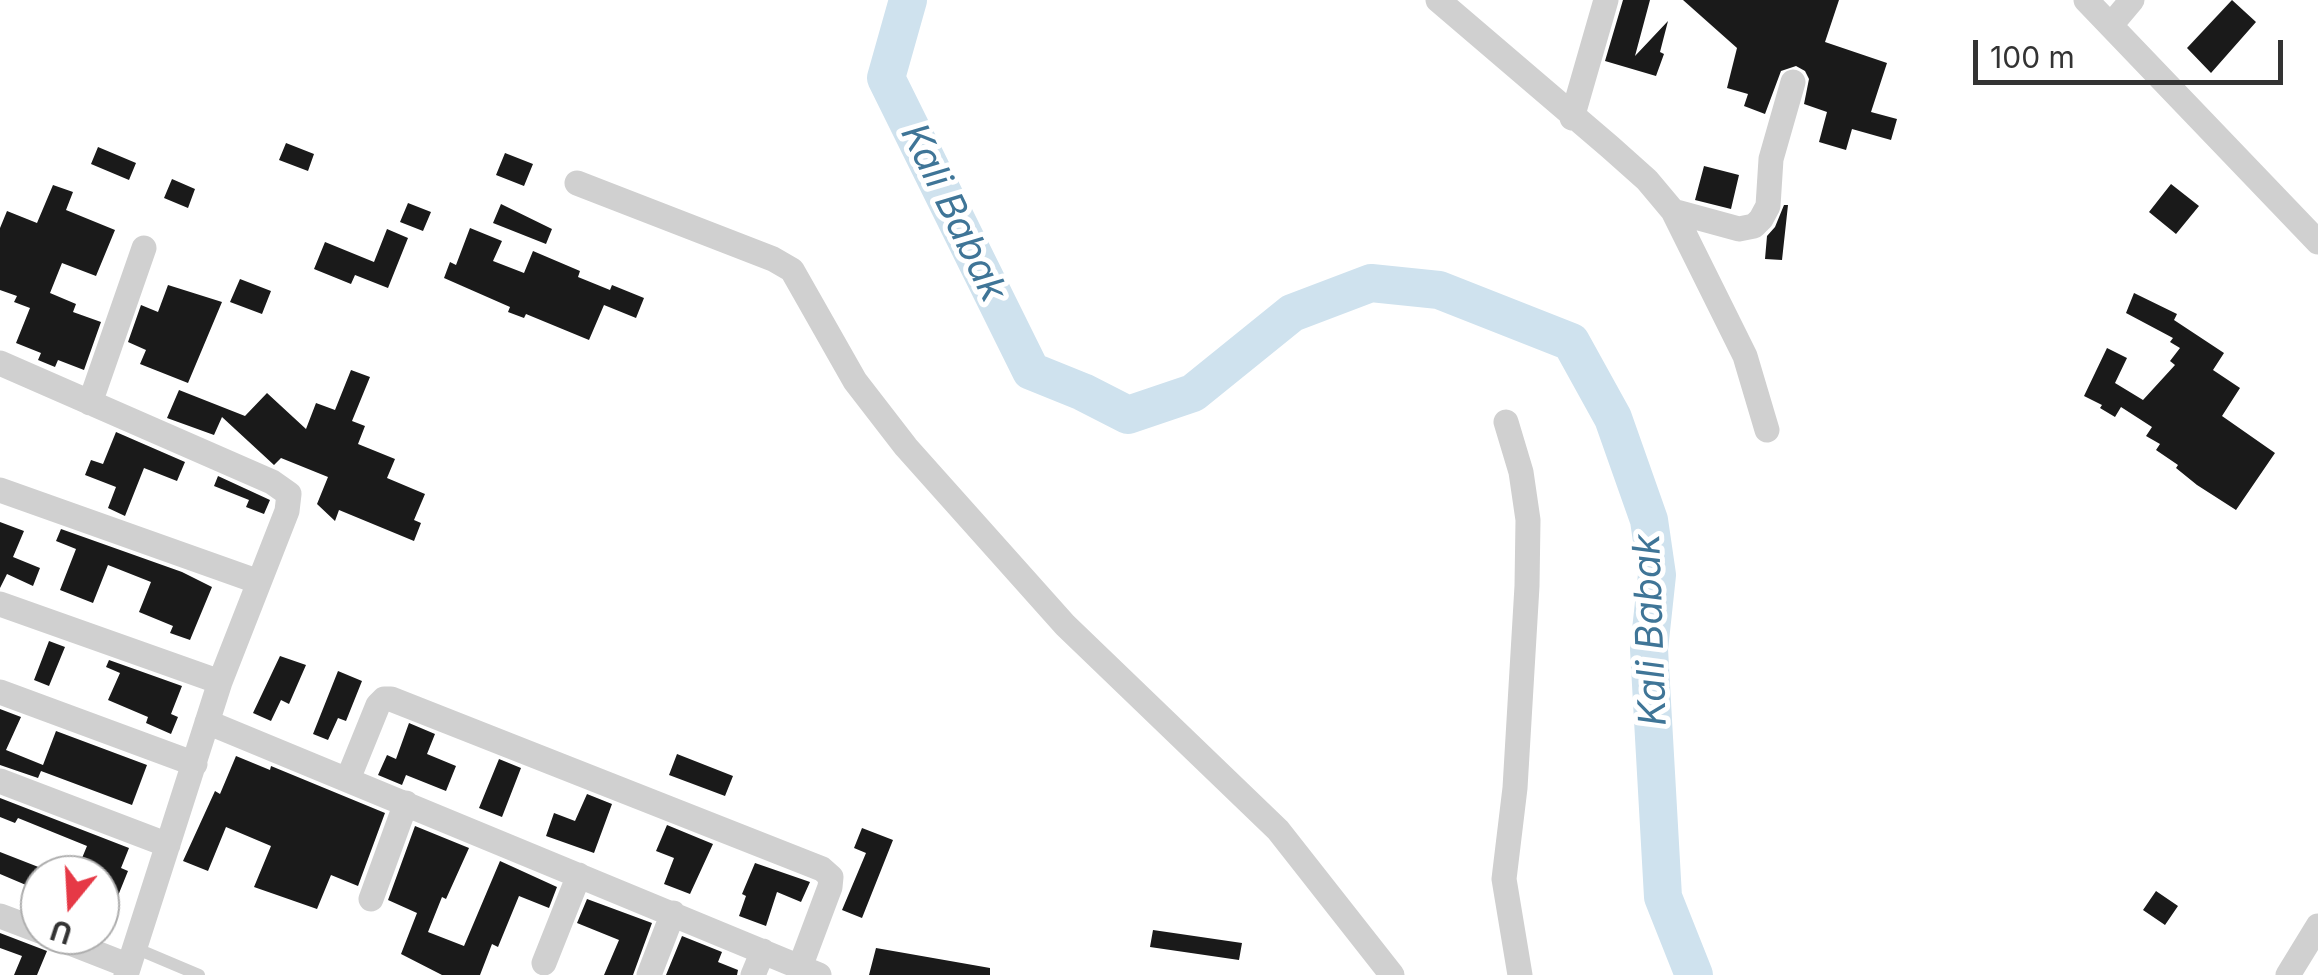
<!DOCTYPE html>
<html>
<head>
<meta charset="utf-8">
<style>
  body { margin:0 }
  #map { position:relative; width:2318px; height:975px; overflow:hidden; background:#fff; font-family:Inter,sans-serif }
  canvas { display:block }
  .north { position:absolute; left:20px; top:855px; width:100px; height:100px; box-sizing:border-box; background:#fff; border:2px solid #adadad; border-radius:50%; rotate:198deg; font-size:28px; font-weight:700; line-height:40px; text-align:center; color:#333 }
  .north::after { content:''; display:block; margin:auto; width:35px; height:45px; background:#e63946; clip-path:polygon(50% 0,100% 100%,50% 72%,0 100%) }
  .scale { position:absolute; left:1973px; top:40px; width:310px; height:45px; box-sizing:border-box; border:5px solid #333; border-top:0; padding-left:12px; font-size:30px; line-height:35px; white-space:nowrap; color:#333; -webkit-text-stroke:8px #fff; paint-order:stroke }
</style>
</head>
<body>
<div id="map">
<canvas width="2318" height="975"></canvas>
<div class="north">U</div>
<div class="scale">100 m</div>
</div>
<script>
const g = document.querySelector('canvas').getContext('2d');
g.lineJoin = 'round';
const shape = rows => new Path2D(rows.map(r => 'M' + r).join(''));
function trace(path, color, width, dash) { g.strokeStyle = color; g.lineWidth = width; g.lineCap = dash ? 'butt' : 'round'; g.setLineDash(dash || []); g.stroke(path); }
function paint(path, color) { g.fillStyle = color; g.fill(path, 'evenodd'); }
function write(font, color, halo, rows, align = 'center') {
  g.font = font + ' Inter,sans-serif'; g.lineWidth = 10; g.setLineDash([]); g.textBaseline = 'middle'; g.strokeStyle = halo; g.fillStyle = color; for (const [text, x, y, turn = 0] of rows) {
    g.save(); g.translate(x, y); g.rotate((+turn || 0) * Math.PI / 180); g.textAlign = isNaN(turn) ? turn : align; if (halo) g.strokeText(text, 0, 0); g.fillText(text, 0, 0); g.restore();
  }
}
const river = shape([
  [908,0,886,78,1031,371,1083,392,1128,415,1193,393,1292,313,1371,283,1439,290,1571,342,1613,418,1649,520,1657,575,1649,649,1663,897,1694,975]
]);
const building = shape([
  [1623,0,1650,0,1635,56,1668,21,1660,52,1664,54,1656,76,1605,61],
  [1683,0,1839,0,1825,42,1887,63,1871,112,1897,119,1891,140,1852,129,1846,150,1819,142,1827,112,1804,104,1809,79,1805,71,1796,66,1781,71,1765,114,1744,106,1748,94,1727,88,1737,48],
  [2232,0,2256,22,2211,73,2187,48],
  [286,143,314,154,308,171,279,160],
  [98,147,136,163,129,180,91,164],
  [505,153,533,164,524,186,496,175],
  [1704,166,1739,175,1731,209,1695,200],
  [172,179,195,189,188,208,164,198],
  [2171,184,2199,206,2176,234,2149,212],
  [53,185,73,192,66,210,115,230,96,276,62,263,50,293,76,304,73,312,101,322,84,370,58,360,55,367,38,360,41,353,16,343,30,308,14,302,17,296,0,290,0,228,7,211,37,223],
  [408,203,431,212,423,231,400,222],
  [501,204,552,229,546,244,493,223],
  [1784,205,1788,205,1782,260,1765,259,1767,236,1775,227],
  [470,228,502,241,493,261,524,273,533,251,580,271,578,277,610,290,612,285,644,298,636,318,604,305,589,340,526,314,524,318,508,312,510,307,444,278,450,262,456,265],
  [387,229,408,238,388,288,355,275,351,284,314,269,325,242,374,262],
  [240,279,271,291,262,314,230,302],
  [168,285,222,302,188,383,140,364,146,350,128,342,141,305,158,312],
  [2134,293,2177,314,2174,320,2224,353,2213,370,2240,388,2222,416,2275,453,2236,510,2197,485,2176,468,2178,465,2156,450,2160,444,2146,436,2152,427,2121,407,2115,417,2100,408,2102,405,2084,396,2107,348,2127,358,2115,383,2143,400,2175,365,2170,361,2180,348,2170,342,2173,338,2126,313],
  [351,370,370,377,352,421,365,426,358,444,395,459,387,478,425,494,414,520,421,523,414,541,339,510,335,521,317,504,328,477,281,458,274,465,222,417,214,435,167,418,179,390,245,416,267,393,306,429,316,403,335,410],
  [116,432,185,462,177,481,144,468,125,516,108,508,116,487,85,475,91,460,103,464],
  [218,476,270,500,264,514,246,507,249,500,214,486],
  [0,522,24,531,13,557,40,568,33,586,7,574,0,588],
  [61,529,182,572,212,587,190,640,170,633,173,626,139,612,151,582,108,565,93,603,60,590,76,549,56,541],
  [49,641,65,647,49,686,34,680],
  [280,656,306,665,289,704,281,700,271,721,253,713],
  [109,660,182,686,171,714,178,717,171,734,146,723,148,717,108,700,120,673,106,667],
  [338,671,362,681,346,721,338,718,328,740,313,734],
  [0,709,21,717,6,750,43,765,56,731,147,765,132,805,41,771,38,778,0,765],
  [409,723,435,734,427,754,456,766,446,791,406,775,402,785,378,775,387,755,396,759],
  [677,754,733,776,725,796,669,775],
  [236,756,270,770,271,766,385,813,358,886,331,875,317,909,254,887,271,846,226,827,208,871,183,861,215,791,220,794],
  [499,759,521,768,502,817,479,808],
  [587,794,612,804,594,853,546,836,554,813,575,821],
  [0,798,129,848,121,868,128,871,101,938,100,875,75,875,87,846,18,818,15,823,0,817],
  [667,825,713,844,690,894,664,884,674,858,656,851],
  [415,826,469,848,446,899,442,897,428,932,464,946,500,861,557,887,549,908,519,896,498,947,492,944,480,975,442,975,401,954,417,913,388,900],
  [862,828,893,840,862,918,842,910,866,853,854,848],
  [0,852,41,868,33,888,0,874],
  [755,863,810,882,801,902,777,892,766,926,739,916,746,896,742,894],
  [2156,891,2178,906,2165,925,2143,910],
  [587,899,652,923,633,975,604,975,619,940,577,923],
  [1153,930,1242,943,1239,960,1150,947],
  [0,933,47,951,37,975,14,975,22,956,0,948],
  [682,936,722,952,718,962,738,970,737,975,666,975],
  [876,948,990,968,990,975,869,975]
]);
const lane = shape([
  [135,948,199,975]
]);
const street = shape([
  [1438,0,1610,147,1647,180,1673,211,1745,356,1767,430],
  [2086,0,2318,242],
  [2111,25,2132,0],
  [1572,118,1606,0],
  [577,183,773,259,792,270,855,381,906,447,1065,625,1278,830,1392,975],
  [1673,211,1739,229,1754,226,1761,219,1768,206,1771,159,1793,82],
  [0,363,272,482,289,494,287,511,220,682,126,975],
  [90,403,144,248],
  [1506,422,1521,472,1528,520,1527,586,1515,788,1504,879,1520,975],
  [0,490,259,582],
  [0,604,220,682],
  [0,692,195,764],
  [207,722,819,975],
  [348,779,378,705,384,699,391,699,822,869,831,877,830,887,800,967],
  [0,781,168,845],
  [371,899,406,803],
  [0,916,40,931],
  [50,935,129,966],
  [544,963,579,875],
  [649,975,673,913],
  [753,975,763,951],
  [2288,975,2318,926]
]);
const waterNames = [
  ["Kali Babak",953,213,64],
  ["Kali Babak",1651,630,-92]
];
trace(river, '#cfe2ee', 38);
paint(building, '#1a1a1a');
trace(lane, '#d0d0d0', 12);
trace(street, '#d0d0d0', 25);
write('italic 38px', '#3f7597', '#fff', waterNames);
</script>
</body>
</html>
